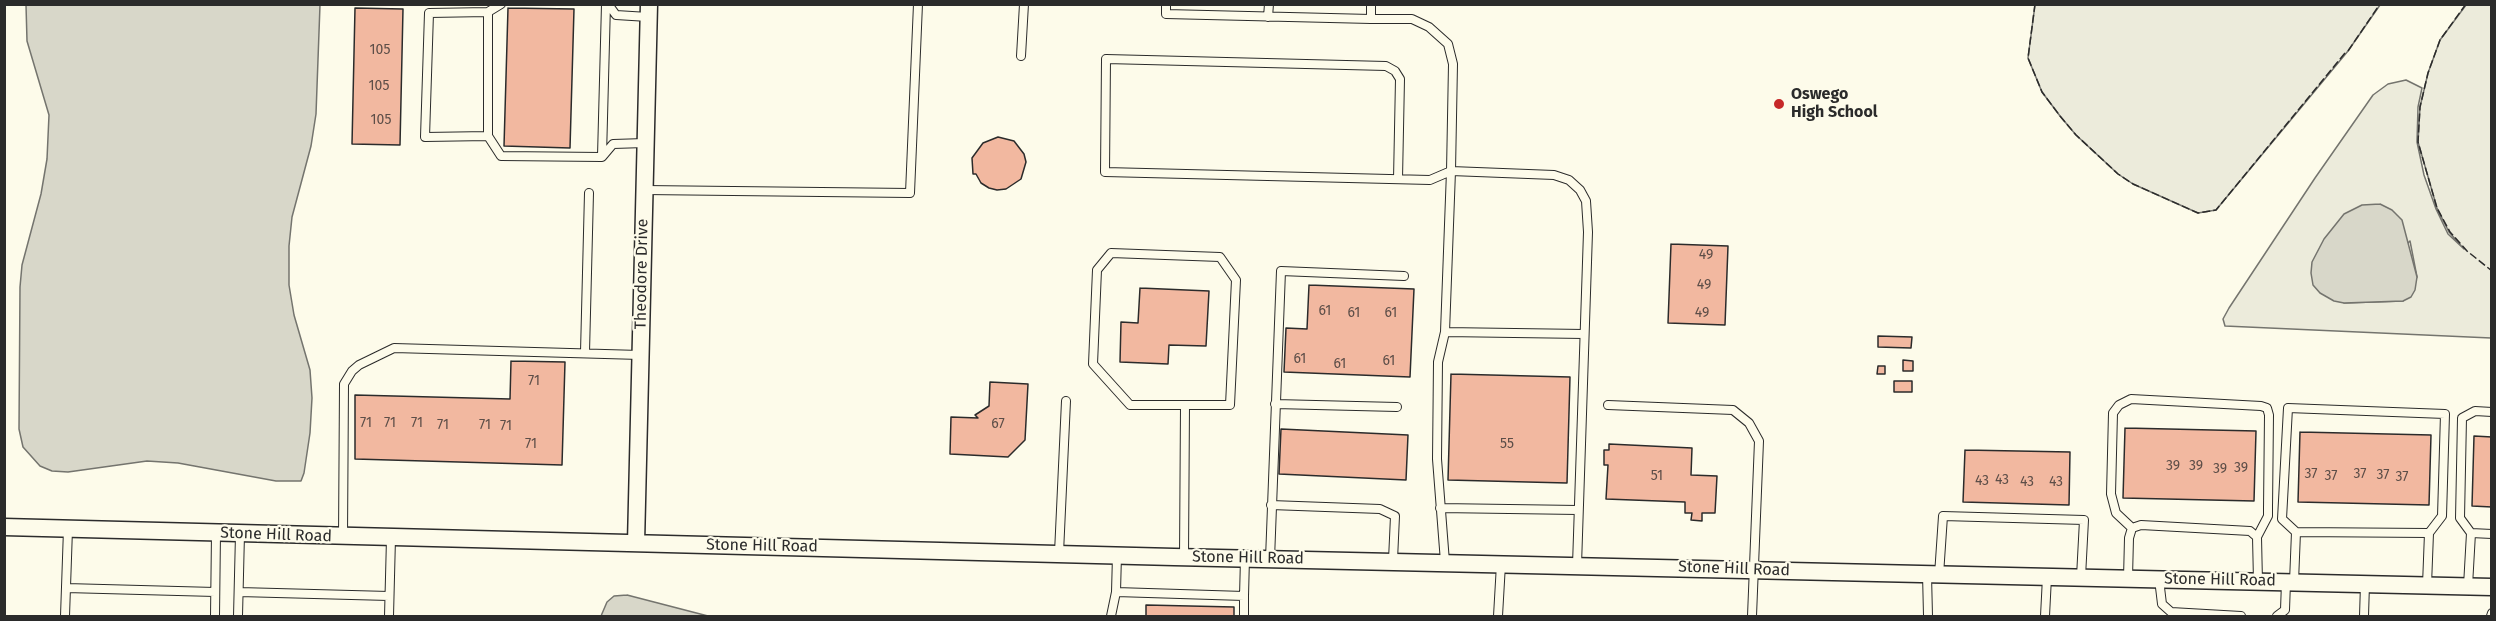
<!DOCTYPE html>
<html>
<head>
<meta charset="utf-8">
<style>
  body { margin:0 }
  #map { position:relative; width:2496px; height:621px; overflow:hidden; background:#fdfbea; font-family:"Fira Sans",sans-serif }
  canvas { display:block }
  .frame { position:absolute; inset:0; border:6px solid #2b2b2b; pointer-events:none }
</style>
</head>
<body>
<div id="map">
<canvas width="2496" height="621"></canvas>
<div class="frame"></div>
</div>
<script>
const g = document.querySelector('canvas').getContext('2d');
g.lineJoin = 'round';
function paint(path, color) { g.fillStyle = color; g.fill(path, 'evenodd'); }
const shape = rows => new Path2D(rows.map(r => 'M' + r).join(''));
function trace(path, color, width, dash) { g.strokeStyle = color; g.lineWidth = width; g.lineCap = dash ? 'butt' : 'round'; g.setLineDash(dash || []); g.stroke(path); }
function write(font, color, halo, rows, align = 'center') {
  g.font = font + ' "Fira Sans",sans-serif'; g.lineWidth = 4.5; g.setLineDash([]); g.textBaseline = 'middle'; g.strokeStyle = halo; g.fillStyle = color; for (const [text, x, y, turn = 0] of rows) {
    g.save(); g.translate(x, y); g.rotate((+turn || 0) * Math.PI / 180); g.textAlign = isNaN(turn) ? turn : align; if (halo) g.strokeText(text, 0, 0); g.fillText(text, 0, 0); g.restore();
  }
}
const green = shape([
  [2035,5,2035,4,2380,5,2348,51,2216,210,2198,213,2133,184,2118,174,2076,135,2060,116,2042,92,2028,58,2035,5],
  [2466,5,2491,5,2491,338,2225,326,2223,319,2229,308,2315,178,2373,95,2388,84,2406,80,2422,88,2418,107,2417,142,2424,175,2436,209,2448,234,2464,249,2449,232,2437,208,2418,142,2420,107,2428,73,2440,40,2466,5],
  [2410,241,2417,277,2403,301,2344,303,2410,241]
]);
const water = shape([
  [26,5,320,5,316,114,311,146,292,217,289,246,289,285,294,315,310,370,312,398,310,433,304,473,301,481,276,481,178,463,147,461,68,472,52,471,40,466,23,447,19,429,20,287,22,265,41,194,47,159,49,115,27,41,26,5],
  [2380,204,2392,210,2402,220,2417,277,2415,290,2411,297,2403,301,2344,303,2334,301,2320,293,2313,285,2311,273,2312,262,2324,239,2344,214,2362,205,2380,204],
  [627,595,708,616,601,616,607,602,614,596,627,595]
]);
const building = shape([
  [355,8,403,9,400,145,352,144,355,8],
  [508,8,574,9,570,148,504,146,508,8],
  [998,137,1014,141,1024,154,1026,162,1021,179,1006,189,997,190,989,188,981,183,976,174,973,174,972,158,983,143,998,137],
  [1671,244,1728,246,1725,325,1668,323,1671,244],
  [1309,285,1414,289,1410,377,1284,372,1286,328,1307,329,1309,285],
  [1140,288,1209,291,1206,346,1169,345,1168,364,1120,362,1121,322,1138,323,1140,288],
  [1878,336,1912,337,1911,348,1878,347,1878,336],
  [1903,360,1913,361,1913,371,1903,371,1903,360],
  [511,361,565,362,562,465,355,459,355,395,510,399,511,361],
  [1878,366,1885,366,1885,374,1877,374,1878,366],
  [1451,374,1570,377,1567,483,1448,480,1451,374],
  [1894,381,1912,381,1912,392,1894,392,1894,381],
  [990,382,1028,384,1025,440,1008,457,950,454,951,417,978,418,975,415,989,406,990,382],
  [2125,428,2256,431,2254,501,2123,498,2125,428],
  [1281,429,1408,435,1406,480,1279,474,1281,429],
  [2300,432,2431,435,2429,505,2298,502,2300,432],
  [2474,436,2492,437,2492,507,2472,506,2474,436],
  [1609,444,1692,448,1691,475,1717,476,1715,513,1702,513,1702,521,1691,520,1692,513,1685,513,1685,502,1606,499,1608,465,1604,465,1604,450,1609,450,1609,444],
  [1965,450,2070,452,2069,505,1963,502,1965,450],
  [1146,605,1234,607,1234,616,1146,616,1146,605]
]);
const service = shape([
  [501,4,488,12,429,13,425,137,488,136,501,156,602,157,613,144,645,143],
  [608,4,616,15,648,17],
  [1166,4,1166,14,1371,19,1371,4],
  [1268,17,1269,4],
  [1371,19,1412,19,1429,27,1448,44,1453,64,1451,171,1430,180,1105,172,1106,59,1386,66,1395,71,1400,79,1398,179],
  [1021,56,1024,4],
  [488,136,488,12],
  [602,156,606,4],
  [644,190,910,193,918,4],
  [1445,332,1438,362,1437,459,1445,562],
  [585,352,589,193],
  [1275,404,1397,407],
  [1608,405,1733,410,1749,423,1759,441,1752,616],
  [1271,505,1380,509,1395,516,1393,560],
  [1440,508,1578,510],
  [2132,528,2116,513,2111,494,2113,413,2119,405,2131,399,2261,406,2267,408,2269,415,2268,508,2268,516,2257,537],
  [2296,532,2282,519,2288,408,2445,414,2442,516,2429,533],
  [2471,533,2492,534],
  [343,537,344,384,352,371,359,365,394,348,640,355],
  [1059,553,1066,401],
  [1117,555,1116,592,1244,596,1245,558],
  [1184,557,1185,405,1230,405,1236,280,1220,257,1111,253,1097,270,1093,364,1130,405,1185,405],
  [1270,559,1281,271,1404,276],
  [1577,565,1588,232,1586,201,1580,190,1569,180,1554,175,1451,171,1445,332,1584,334],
  [1927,574,1928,616],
  [1939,575,1943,516,2084,520,2081,577],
  [2128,578,2129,538,2132,528,2141,525,2250,531,2257,537,2258,582],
  [2159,579,2162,604,2171,612,2241,616],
  [2294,582,2296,532,2429,533,2427,585],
  [2468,586,2471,533,2460,518,2462,418,2475,411,2492,412],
  [66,588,215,592],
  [239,592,389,596],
  [1244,596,1244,616],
  [65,616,68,529],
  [215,616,216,533],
  [238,616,240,534],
  [389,616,391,538],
  [1111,616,1116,592],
  [1498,616,1501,564],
  [2045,616,2047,577],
  [2277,616,2285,610,2286,582],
  [2364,616,2365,584],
  [2491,616,2492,613]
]);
const minor = shape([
  [4,527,1174,557,2492,587],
  [636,543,649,4]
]);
const fence = shape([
  [2035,4,2028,58,2042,92,2060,116,2076,135,2118,174,2133,184,2198,213,2216,210,2345,53],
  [2466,4,2440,40,2428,73,2420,107,2418,142,2437,208,2450,232,2467,251,2492,271],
  [2348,51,2380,4]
]);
const markers = [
  [1779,104,6,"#c62828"]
];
const numberNames = [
  ["105",380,50],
  ["105",379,86],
  ["105",381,120],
  ["49",1706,255],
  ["49",1704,285],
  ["61",1325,311],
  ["61",1354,313],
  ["61",1391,313],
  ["49",1702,313],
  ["61",1300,359],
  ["61",1389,361],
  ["61",1340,364],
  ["71",534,381],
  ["71",366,423],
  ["71",390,423],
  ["71",417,423],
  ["67",998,424],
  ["71",443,425],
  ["71",485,425],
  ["71",506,426],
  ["71",531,444],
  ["55",1507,444],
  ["39",2173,466],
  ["39",2196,466],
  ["39",2241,468],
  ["39",2220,469],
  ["37",2311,474],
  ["37",2360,474],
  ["37",2383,475],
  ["51",1657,476],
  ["37",2331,476],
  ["37",2402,477],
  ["43",2002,480],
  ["43",1982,481],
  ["43",2027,482],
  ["43",2056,482]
];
const poiNames = [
  ["Oswego",1791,95],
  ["High School",1791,113]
];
const streetNames = [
  ["Theodore Drive",642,274,-89],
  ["Stone Hill Road",276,535,2],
  ["Stone Hill Road",762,546,1],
  ["Stone Hill Road",1248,558,1],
  ["Stone Hill Road",1734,569,2],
  ["Stone Hill Road",2220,580,1]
];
paint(green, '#ecebdb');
trace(green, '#74746e', 1.5);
paint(water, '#d8d7c9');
trace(water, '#74746e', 1.5);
paint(building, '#f2b8a0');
trace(building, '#2b2b2b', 1.5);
trace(service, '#2b2b2b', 10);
trace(minor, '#2b2b2b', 19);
trace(service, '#fdfbea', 8);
trace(minor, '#fdfbea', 16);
trace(fence, '#2b2b2b', 1.5, [8, 3]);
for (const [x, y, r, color] of markers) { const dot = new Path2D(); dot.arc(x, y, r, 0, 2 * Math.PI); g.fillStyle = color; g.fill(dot); trace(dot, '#fdfbea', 2); }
write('14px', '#5d4e48', null, numberNames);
write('bold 16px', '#2b2b2b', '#fdfbea', poiNames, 'left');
write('16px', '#2b2b2b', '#fdfbea', streetNames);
</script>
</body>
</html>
